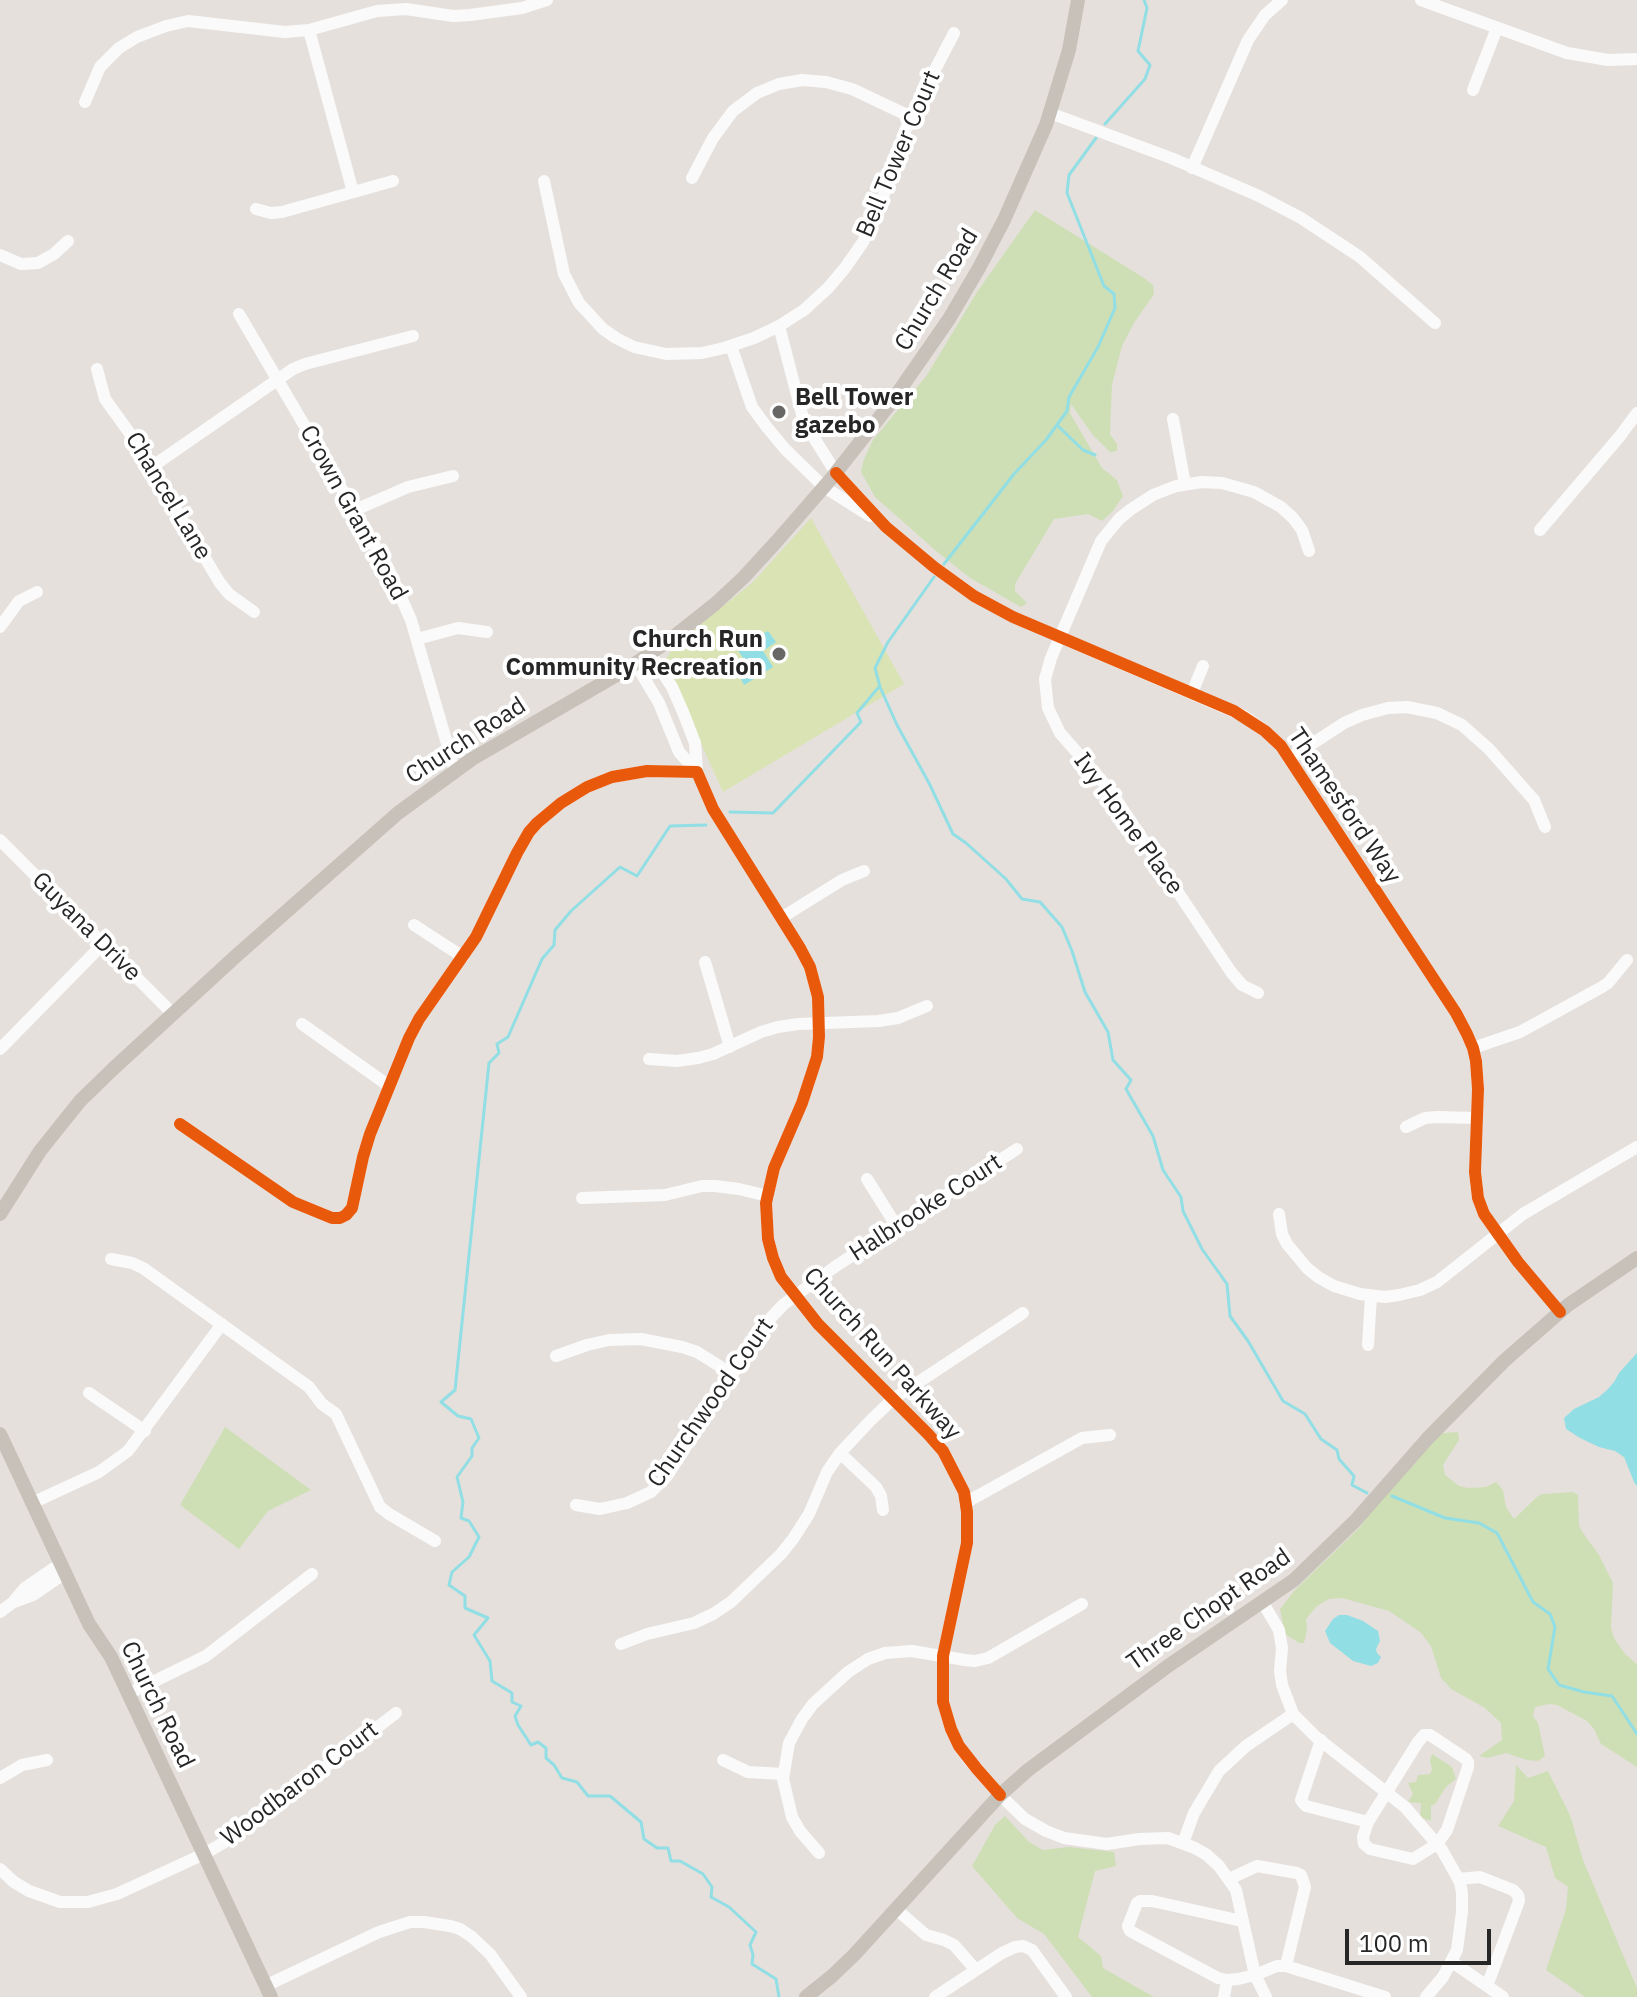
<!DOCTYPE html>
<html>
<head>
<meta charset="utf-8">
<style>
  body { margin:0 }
  #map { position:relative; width:1637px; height:1997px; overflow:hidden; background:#e5e0dc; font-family:"IBM Plex Sans",sans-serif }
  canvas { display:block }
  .scale { position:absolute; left:1345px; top:1929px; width:146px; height:36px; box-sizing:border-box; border:4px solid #262626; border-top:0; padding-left:10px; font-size:24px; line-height:28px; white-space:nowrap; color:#262626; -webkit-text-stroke:6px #fff; paint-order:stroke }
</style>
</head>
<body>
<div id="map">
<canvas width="1637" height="1997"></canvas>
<div class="scale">100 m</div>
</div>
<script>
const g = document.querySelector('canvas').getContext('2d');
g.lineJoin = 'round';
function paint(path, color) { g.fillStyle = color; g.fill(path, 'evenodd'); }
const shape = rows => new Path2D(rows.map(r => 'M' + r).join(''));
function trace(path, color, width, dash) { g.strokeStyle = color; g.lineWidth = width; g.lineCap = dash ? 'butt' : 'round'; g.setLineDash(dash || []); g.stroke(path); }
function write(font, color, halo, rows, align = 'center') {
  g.font = font + ' "IBM Plex Sans",sans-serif'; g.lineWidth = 8; g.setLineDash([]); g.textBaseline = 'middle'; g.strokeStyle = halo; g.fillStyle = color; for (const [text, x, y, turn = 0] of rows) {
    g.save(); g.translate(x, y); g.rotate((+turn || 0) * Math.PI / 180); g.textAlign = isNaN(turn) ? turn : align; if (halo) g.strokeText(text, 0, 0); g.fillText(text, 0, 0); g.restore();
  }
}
const green = shape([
  [1035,210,1144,278,1153,285,1154,294,1134,323,1122,346,1112,385,1110,434,1117,444,1117,451,1110,452,1092,434,1071,404,1070,413,1102,468,1117,480,1123,496,1113,511,1102,521,1088,514,1054,519,1015,584,1015,591,1027,603,1021,607,970,578,935,550,875,497,861,472,864,459,873,440,927,375,977,292],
  [225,1427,311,1490,268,1511,239,1549,180,1505],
  [1458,1432,1459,1440,1443,1465,1445,1475,1459,1486,1468,1488,1486,1487,1496,1482,1503,1490,1506,1507,1514,1519,1538,1496,1543,1494,1573,1492,1578,1495,1579,1525,1581,1530,1599,1555,1613,1583,1611,1628,1614,1638,1625,1654,1637,1664,1637,1767,1601,1744,1594,1729,1587,1721,1557,1705,1549,1704,1535,1707,1533,1716,1538,1723,1545,1756,1538,1761,1527,1760,1506,1753,1487,1758,1479,1756,1502,1740,1501,1723,1485,1708,1451,1689,1441,1678,1431,1646,1420,1632,1389,1611,1342,1598,1329,1599,1317,1606,1306,1619,1307,1630,1304,1643,1299,1643,1285,1634,1280,1609,1294,1591,1359,1528,1374,1508,1434,1440,1443,1433],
  [1432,1754,1452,1767,1456,1779,1446,1787,1435,1804,1431,1806,1431,1821,1420,1817,1421,1803,1408,1802,1413,1794,1408,1783,1416,1782,1418,1775,1430,1774,1432,1769,1430,1760],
  [1516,1765,1528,1778,1548,1771,1570,1815,1583,1860,1637,1988,1637,1997,1585,1997,1546,1970,1566,1909,1568,1887,1555,1878,1546,1847,1498,1826,1514,1801],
  [1005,1816,1029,1842,1043,1850,1069,1847,1114,1852,1116,1866,1095,1871,1078,1937,1101,1956,1103,1968,1154,1997,1092,1997,1044,1934,1017,1918,972,1866,995,1825]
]);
const pitch = shape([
  [811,518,904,684,723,792,664,662,675,645,752,583]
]);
const water = shape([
  [768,631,776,642,763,651,773,667,744,685,739,675,750,668,737,649],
  [1637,1353,1637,1486,1634,1482,1624,1457,1615,1451,1599,1447,1580,1438,1566,1429,1564,1418,1574,1409,1599,1397,1608,1389,1614,1382,1619,1373],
  [1339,1615,1347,1615,1363,1621,1378,1631,1380,1641,1376,1649,1377,1653,1381,1657,1378,1663,1371,1666,1353,1661,1330,1643,1325,1631,1333,1619]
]);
const stream = shape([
  [1105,124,1145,79,1150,65,1138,51,1147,8,1144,0],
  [1058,426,1083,450,1095,455],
  [944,564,1014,474,1046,440,1067,411,1069,397,1098,347,1115,308,1114,294,1104,286,1067,193,1069,175,1096,138],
  [934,577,888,642,875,668,880,687,897,725,929,783,953,834,966,843,1006,879,1022,899,1040,902,1062,927,1072,951,1085,992,1108,1032,1113,1060,1131,1080,1126,1089,1153,1136,1163,1170,1181,1197,1183,1211,1202,1249,1227,1284,1230,1316,1248,1341,1283,1401,1305,1414,1321,1439,1337,1450,1339,1459,1354,1476,1352,1485,1367,1493],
  [730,812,773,813,861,722,857,713,878,688],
  [706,825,670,826,637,876,620,867,571,911,555,930,554,945,542,959,508,1037,497,1044,499,1053,489,1063,455,1390,441,1402,458,1416,471,1419,479,1438,472,1448,472,1456,457,1477,463,1502,461,1518,469,1521,479,1537,469,1557,452,1572,449,1585,465,1596,465,1608,488,1618,474,1635,490,1661,492,1681,512,1693,512,1702,521,1706,515,1716,518,1725,531,1745,538,1742,546,1748,546,1758,554,1765,562,1778,577,1782,588,1796,610,1796,641,1822,644,1839,657,1848,668,1848,671,1861,680,1861,703,1874,712,1887,711,1897,729,1907,756,1932,750,1945,753,1955,752,1964,776,1979,779,1997],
  [1392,1496,1445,1518,1479,1523,1497,1533,1533,1602,1550,1614,1555,1627,1548,1669,1559,1685,1584,1692,1612,1696,1637,1734]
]);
const minor = shape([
  [1421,0,1567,53,1608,60,1637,59],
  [309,30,353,192],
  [1473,90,1497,28],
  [85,102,100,67,119,48,137,37,166,26,188,21,285,32,309,30,377,11,406,9,453,16,470,15,522,8,547,0],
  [1050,113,1171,158,1259,196,1301,218,1360,257,1435,323],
  [1192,168,1248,40,1265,15,1282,0],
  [692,178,713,138,733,111,757,93,779,84,802,80,826,82,852,89,909,116,909,120],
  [544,181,564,274,579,303,603,329,616,338,634,347,666,354,702,353,724,348,754,338,779,326,804,310,828,288,845,268,863,242,882,200,909,120,954,33],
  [256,209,271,213,282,212,393,181],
  [0,255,21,264,38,263,54,254,68,241],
  [239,314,388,568,411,620,455,771],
  [779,326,804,422,836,473,886,527,934,567,974,596,1013,617,1244,716,1265,731,1281,746,1456,1013,1467,1034,1473,1048,1476,1061,1478,1089,1475,1172,1478,1198,1484,1214,1518,1262,1560,1312],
  [731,346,752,407,766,426,785,449,824,487,870,516],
  [97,369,105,399,131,435,220,583,229,594,254,612],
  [1173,419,1185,484],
  [150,468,293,369,305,364,413,336],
  [355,510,408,487,453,476],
  [1540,530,1620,436,1637,413],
  [0,627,19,601,37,592],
  [417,639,458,628,487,632],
  [650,653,672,687,683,712,695,743,697,772,713,809,800,948,810,967,818,997,819,1037,817,1057,802,1103,774,1168,766,1203,768,1239,773,1258,781,1277,818,1324,928,1434,943,1451,964,1492,967,1512,967,1543,943,1656,943,1702,951,1729,959,1746,969,1760,1000,1795,1025,1819,1046,1831,1064,1838,1107,1844,1139,1839,1168,1838,1195,1848,1207,1855,1219,1866,1236,1890,1255,1975,1266,1997],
  [635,663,659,703,679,752,697,772],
  [1192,693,1203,666],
  [1289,759,1344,723,1362,715,1388,708,1407,707,1437,713,1462,725,1489,749,1534,800,1545,827],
  [0,840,173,1014],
  [781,918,842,880,864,871],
  [414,925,463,957],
  [705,962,730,1047],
  [1258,993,1242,985,1231,972,1110,790,1060,733,1048,708,1045,679,1051,658,1101,541,1119,519,1130,510,1153,495,1176,486,1202,482,1222,483,1254,492,1281,507,1293,518,1302,530,1309,551],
  [302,1024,389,1086],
  [1473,1048,1520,1032,1602,987,1608,983,1627,960],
  [0,1049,103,944],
  [649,1059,677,1061,698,1058,713,1054,761,1032,778,1027,798,1024,879,1021,898,1018,927,1006],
  [180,1124,293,1202,332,1218,340,1218,346,1215,352,1208,363,1157,370,1134,409,1038,419,1019,476,937,517,853,529,832,537,823,561,803,587,787,612,777,647,771,697,772],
  [1406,1127,1425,1118,1437,1117,1477,1118],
  [867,1179,897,1227],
  [582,1198,665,1195,702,1186,715,1186,739,1189,768,1196],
  [1279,1214,1282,1234,1287,1244,1307,1268,1318,1277,1334,1286,1360,1294,1385,1297,1399,1295,1420,1290,1437,1282,1523,1214,1637,1147],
  [111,1259,132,1263,143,1268,309,1387,322,1404,336,1414,380,1507,389,1514,435,1541],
  [1368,1345,1371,1296],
  [556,1356,587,1345,609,1340,641,1339,682,1347,697,1352,732,1374],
  [89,1393,145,1431],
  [840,1453,876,1487,881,1496,883,1510],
  [32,1503,99,1472,128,1451,222,1324],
  [965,1503,1082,1438,1110,1435],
  [576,1505,600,1509,627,1503,651,1492,667,1476,764,1325,784,1304,836,1266,1017,1149],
  [14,1601,25,1588,60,1564],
  [1263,1603,1279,1630,1282,1648,1280,1671,1282,1685,1293,1714,1316,1737,1405,1807,1442,1850,1460,1882,1462,1893,1462,1912,1457,1950,1443,1977,1426,1997],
  [0,1612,12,1603,33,1595,65,1573],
  [621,1644,647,1634,694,1623,713,1614,731,1602,781,1554,793,1539,809,1514,827,1472,840,1453,870,1421,893,1399,1023,1313],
  [128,1694,206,1656,312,1574],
  [1424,1735,1430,1735,1466,1759,1468,1762,1468,1767,1447,1830,1437,1844,1413,1859,1370,1849,1364,1844,1363,1837,1368,1822,1418,1742,1424,1735],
  [1321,1740,1301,1800,1303,1803,1306,1806,1368,1822],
  [723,1760,748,1772,783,1774],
  [0,1778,22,1765,47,1760],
  [1183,1843,1194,1813,1219,1771,1246,1746,1293,1714],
  [819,1853,800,1831,792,1817,783,1779,789,1743,802,1719,813,1704,848,1672,868,1659,885,1653,912,1651,965,1660,975,1661,988,1658,1082,1604],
  [0,1869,14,1882,29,1891,60,1902,88,1902,117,1894,204,1854,223,1843,244,1829,396,1713],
  [1229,1879,1257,1866,1297,1873,1301,1875,1305,1887,1286,1966],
  [1458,1879,1480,1877,1513,1890,1518,1895,1519,1901,1487,1986],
  [896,1909,926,1935,944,1940,954,1945,975,1969],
  [1242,1921,1152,1901,1140,1901,1137,1903,1128,1926,1130,1931,1218,1978,1227,1980,1238,1979,1255,1975,1277,1966,1286,1966,1385,1997],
  [1452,1962,1503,1997],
  [265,1986,379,1932,410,1922,424,1922,450,1926,460,1929,472,1937,490,1954,521,1997],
  [935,1997,1002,1953,1015,1947,1023,1946,1032,1950,1066,1997],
  [1224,1997,1227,1980]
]);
const major = shape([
  [0,1214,40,1151,80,1101,114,1068,236,956,398,813,472,759,627,669,667,642,715,604,744,577,777,541,830,480,890,404,949,319,979,268,1004,220,1046,125,1069,50,1078,0],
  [0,1434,89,1624,111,1657,271,1997],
  [806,1997,832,1976,854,1955,1000,1795,1028,1770,1168,1666,1294,1580,1355,1521,1428,1438,1504,1361,1568,1305,1637,1258]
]);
const cycleway = shape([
  [836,473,886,527,934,567,974,596,1013,617,1234,711,1265,731,1281,746,1456,1013,1467,1034,1473,1048,1476,1061,1478,1089,1475,1172,1478,1198,1484,1214,1518,1262,1560,1312],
  [180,1124,293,1202,332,1218,340,1218,346,1215,352,1208,363,1157,370,1134,409,1038,419,1019,476,937,517,853,529,832,537,823,561,803,587,787,612,777,647,771,697,772,713,809,800,948,810,967,818,997,819,1037,817,1057,802,1103,774,1168,766,1203,768,1239,773,1258,781,1277,818,1324,928,1434,943,1451,964,1492,967,1512,967,1543,943,1656,943,1702,951,1729,959,1746,977,1769,1000,1795]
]);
const markers = [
  [779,412,8,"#696766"],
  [779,654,8,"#696766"]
];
const streetNames = [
  ["Bell Tower Court",899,154,-67],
  ["Church Road",937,290,-59],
  ["Chancel Lane",168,496,59],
  ["Crown Grant Road",353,513,61],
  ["Church Road",466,741,-33],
  ["Thamesford Way",1344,806,56],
  ["Ivy Home Place",1128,824,54],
  ["Guyana Drive",86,927,45],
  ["Halbrooke Court",926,1208,-33],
  ["Church Run Parkway",882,1354,48],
  ["Churchwood Court",711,1403,-55],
  ["Three Chopt Road",1209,1610,-35],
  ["Church Road",157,1705,64],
  ["Woodbaron Court",300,1784,-37]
];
const poiNames = [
  ["Bell Tower",795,398],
  ["gazebo",795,426],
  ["Church Run",763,640,"right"],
  ["Community Recreation",763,668,"right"]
];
paint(green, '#cedfb6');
paint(pitch, '#d9e3b3');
paint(water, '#91dee5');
trace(stream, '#91dee5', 3);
trace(minor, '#fbfafa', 12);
trace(major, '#c7c1b9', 14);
trace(cycleway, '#e8590c', 12);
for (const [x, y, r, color] of markers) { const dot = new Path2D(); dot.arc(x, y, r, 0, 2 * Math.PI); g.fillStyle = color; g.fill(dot); trace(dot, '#fff', 3); }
write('24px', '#262626', '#fff', streetNames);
write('bold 24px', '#262626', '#fff', poiNames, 'left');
</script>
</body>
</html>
